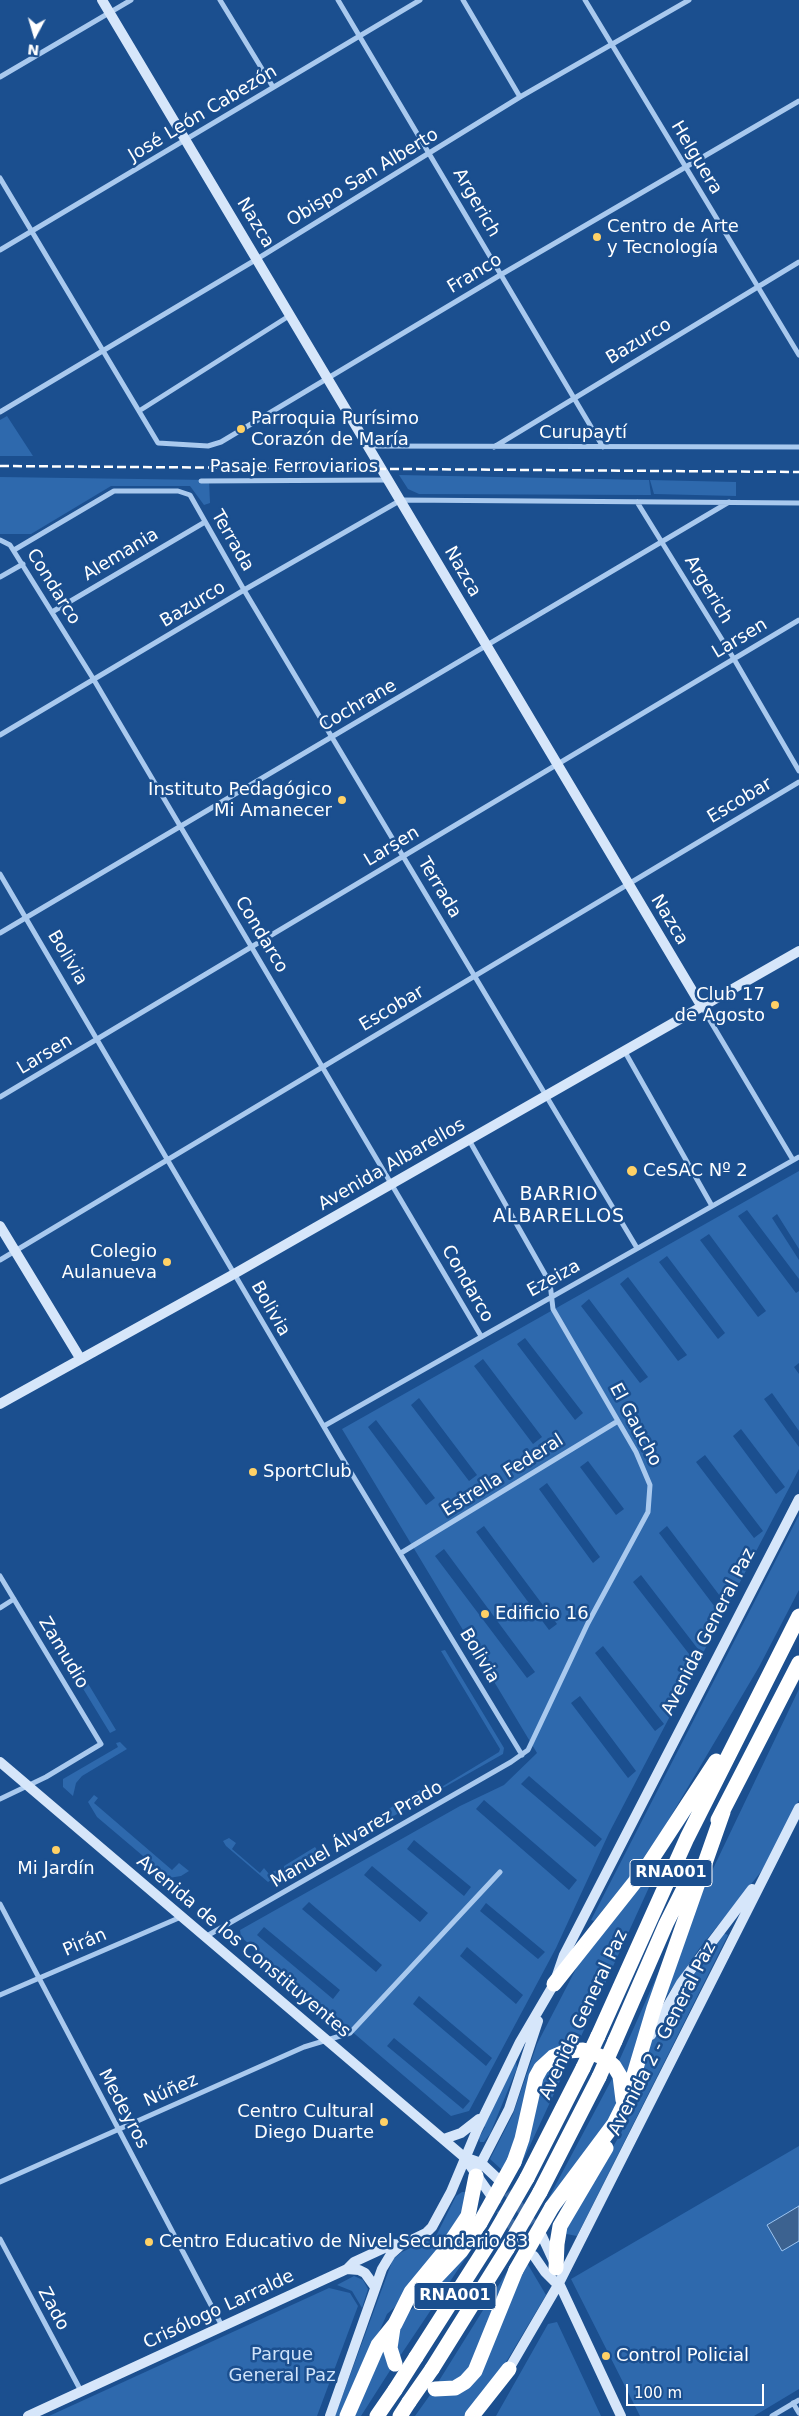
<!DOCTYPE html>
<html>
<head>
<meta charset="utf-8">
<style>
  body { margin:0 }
  #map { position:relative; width:799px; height:2416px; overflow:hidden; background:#1b4f8f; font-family:"DejaVu Sans",sans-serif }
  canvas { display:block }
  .north { position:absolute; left:10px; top:10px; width:50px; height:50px; -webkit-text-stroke:4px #1b4f8f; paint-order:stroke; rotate:186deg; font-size:14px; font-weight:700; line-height:20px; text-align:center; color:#fff }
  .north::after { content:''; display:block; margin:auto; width:18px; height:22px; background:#fff; clip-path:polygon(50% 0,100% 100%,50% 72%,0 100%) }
  .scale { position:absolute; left:626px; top:2384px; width:138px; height:22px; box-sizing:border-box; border:2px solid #fff; border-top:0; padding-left:6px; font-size:15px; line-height:18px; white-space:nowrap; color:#fff; -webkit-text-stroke:4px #1b4f8f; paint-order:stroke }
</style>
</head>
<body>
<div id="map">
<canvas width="799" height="2416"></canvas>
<div class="north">N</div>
<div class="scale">100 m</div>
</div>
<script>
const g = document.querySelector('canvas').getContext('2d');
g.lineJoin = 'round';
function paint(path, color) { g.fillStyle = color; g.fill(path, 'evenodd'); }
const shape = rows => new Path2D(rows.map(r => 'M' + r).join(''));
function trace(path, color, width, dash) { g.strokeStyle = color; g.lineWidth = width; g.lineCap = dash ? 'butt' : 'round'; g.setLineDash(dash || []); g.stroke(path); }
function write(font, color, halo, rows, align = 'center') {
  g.font = font + ' "DejaVu Sans",sans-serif'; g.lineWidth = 5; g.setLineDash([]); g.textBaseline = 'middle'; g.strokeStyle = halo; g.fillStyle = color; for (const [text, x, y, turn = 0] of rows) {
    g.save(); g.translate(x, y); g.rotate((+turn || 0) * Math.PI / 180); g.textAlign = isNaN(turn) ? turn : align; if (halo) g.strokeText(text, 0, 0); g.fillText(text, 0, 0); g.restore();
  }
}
const green = shape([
  [7,416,33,456,0,456,0,420],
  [399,475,649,480,651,495,419,494,408,489],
  [0,477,209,480,210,503,204,505,190,486,111,486,31,534,0,534],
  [650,480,736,482,736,496,654,494],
  [799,1171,799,1249,777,1214,772,1218,799,1260,799,1279,747,1210,738,1216,796,1293,799,1291,799,1363,794,1367,799,1374,799,1431,772,1393,764,1399,799,1447,799,1469,609,1833,556,1948,469,2111,451,2116,241,1937,240,1930,460,1806,504,1785,537,1753,342,1429],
  [709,1234,766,1311,758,1317,700,1240],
  [667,1256,725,1333,718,1339,659,1262],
  [628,1277,687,1355,678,1361,620,1284],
  [589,1299,648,1377,640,1383,581,1306],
  [525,1338,583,1413,575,1420,517,1344],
  [483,1359,542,1437,533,1444,474,1366],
  [419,1398,477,1475,469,1481,411,1405],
  [376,1420,435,1498,426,1505,368,1427],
  [741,1429,785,1487,776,1494,733,1436],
  [705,1455,763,1531,754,1538,696,1462],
  [588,1461,624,1509,616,1515,580,1467],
  [547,1483,600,1557,593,1563,539,1489],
  [484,1526,557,1624,549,1630,476,1532],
  [667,1526,726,1604,718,1611,659,1533],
  [444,1549,535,1672,527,1678,435,1556],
  [641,1575,701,1653,693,1659,633,1582],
  [603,1646,664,1724,655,1731,595,1653],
  [580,1696,636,1771,628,1778,571,1703],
  [529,1776,602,1839,595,1847,521,1784],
  [484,1800,577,1880,569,1890,476,1809],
  [414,1840,471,1887,464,1896,407,1849],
  [372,1866,428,1913,420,1922,364,1875],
  [309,1902,382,1965,376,1972,302,1909],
  [486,1903,545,1952,538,1959,480,1911],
  [264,1927,340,1990,333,1999,257,1935],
  [467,1947,523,1995,516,2004,460,1956],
  [419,1996,492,2058,486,2066,413,2004],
  [394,2038,470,2101,463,2109,387,2046],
  [799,1515,799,1590,759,1667,662,1831,633,1873,594,1921,591,1920],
  [57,1632,116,1730,110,1733,51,1636],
  [445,1650,504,1748,503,1754,337,1848,334,1842,420,1790,425,1797,499,1752,500,1749,441,1651],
  [799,1689,799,1800,764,1868,699,1949,663,2001,699,1898],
  [120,1742,127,1749,82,1776,76,1783,73,1796,63,1787,63,1779,118,1747,116,1743],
  [94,1795,98,1798,94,1803,172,1870,179,1863,189,1871,181,1876,169,1878,97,1817,88,1802],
  [229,1838,236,1843,232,1849,260,1873,264,1868,269,1874,280,1868,279,1875,268,1882,226,1846,223,1841],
  [315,1847,322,1857,271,1885,284,1876,284,1866],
  [658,1860,661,1861,578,2043,555,2049,521,2118,509,2158,502,2170,490,2159,513,2114,537,2044,579,1963],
  [723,1933,728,1935,577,2236,561,2233,620,2135,629,2116,651,2042,664,2018],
  [664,1960,632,2076,626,2075,619,2061],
  [572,2055,520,2167,518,2165,539,2087,547,2068],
  [516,2061,517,2068,490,2134,484,2142,480,2142,479,2138,485,2127,483,2126],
  [613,2077,618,2086,616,2111,546,2203],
  [799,2146,799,2389,754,2416,640,2416,571,2279],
  [462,2192,468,2192,464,2215,394,2308,387,2314,342,2416,335,2416,393,2259,402,2252,436,2236,456,2196],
  [485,2229,441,2295,398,2359,396,2352,401,2324,406,2315,439,2282],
  [513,2262,475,2360,460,2379,437,2384],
  [527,2263,546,2295,496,2379,469,2416,415,2416,430,2395,462,2389],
  [354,2276,363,2280,368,2289,362,2308,352,2291,337,2285],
  [329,2288,350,2293,358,2306,317,2416,49,2416],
  [557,2322,601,2416,496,2416,548,2324],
  [382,2351,384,2351,391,2369,361,2416,352,2416]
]);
const water = shape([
  [799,2206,799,2241,782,2251,767,2225,799,2206]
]);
const secondaryTunnel = shape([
  [499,2180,541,2235],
  [492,2197,530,2251]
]);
const street = shape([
  [220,0,273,87],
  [338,0,603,447],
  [463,0,520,97],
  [585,0,799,355],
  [0,77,131,0],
  [0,178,158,443,208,446,221,442,502,274,799,101],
  [0,250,420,0],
  [139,411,289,316],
  [0,412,257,259,520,97,689,0],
  [367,446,799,447],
  [494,447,799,262],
  [201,481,388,480],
  [637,502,734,659,799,771],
  [0,540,10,545,94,680,481,1336],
  [14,550,114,491,178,491,190,495,244,590,637,1248],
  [0,577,23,564],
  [52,612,205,522],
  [0,735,244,590,401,500,799,503],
  [0,874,341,1456,522,1755],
  [0,933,729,502],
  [702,1007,793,1160],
  [625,1052,712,1206],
  [0,1097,799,620],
  [0,1260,799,782],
  [324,1426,799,1157],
  [401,1553,618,1421],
  [0,1576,101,1744,46,1777,0,1799],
  [0,1608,14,1599],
  [0,1904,222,2326],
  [205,1937,511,1762,528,1750,588,1623,648,1512,650,1485,636,1452,553,1309,550,1283,469,1140],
  [0,1995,181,1917],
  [0,2182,304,2047,350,2033,500,1872],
  [0,2239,81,2391],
  [793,2403,799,2413],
  [772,2416,799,2400]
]);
const secondary = shape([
  [102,0,702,1007],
  [0,1226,80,1358],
  [0,1404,234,1274,799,951],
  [0,1762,464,2157,481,2163,499,2180],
  [651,2035,681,1983,752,1889],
  [444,2139,461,2133,479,2119],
  [464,2157,492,2197],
  [479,2167,509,2109,538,2021],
  [542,2236,554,2262],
  [534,2256,545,2272,558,2285],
  [347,2269,359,2270,365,2273,375,2287],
  [558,2281,621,2416],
  [506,2374,558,2285,799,1808],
  [28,2416,347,2269,354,2262,393,2244,401,2245,426,2233,432,2227,451,2192,477,2130,520,2042,554,1984,564,1955,799,1499],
  [330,2416,382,2269,391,2254,401,2245]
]);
const highway = shape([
  [718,1820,799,1663],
  [554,1984,646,1868,716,1761],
  [598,2036,687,1838,799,1616],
  [615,2041,666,1924,692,1872],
  [514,2162,522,2139,536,2077,541,2068,553,2057,567,2051,583,2050,605,2058,614,2066,620,2076,623,2100],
  [527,2178,583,2068],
  [540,2192,599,2077],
  [552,2207,614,2124,627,2098,654,2008,723,1812],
  [556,2268,557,2244,560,2226,606,2148],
  [424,2290,461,2251,480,2223],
  [393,2328,390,2348,395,2364],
  [416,2357,494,2235],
  [432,2369,507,2249],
  [435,2389,455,2388,465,2382,475,2371,516,2270],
  [347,2416,378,2345,395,2324,411,2292,444,2252,468,2216,476,2176],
  [377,2416,395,2390],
  [400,2416,409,2402],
  [472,2416,509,2369]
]);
const rail = shape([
  [0,466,799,472]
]);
const highwayBridge = shape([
  [583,2068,598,2036],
  [599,2077,615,2041],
  [480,2223,514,2162],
  [494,2235,527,2178],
  [507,2249,540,2192],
  [516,2270,552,2207],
  [395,2390,416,2357],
  [409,2402,432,2369]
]);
const markers = [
  [597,237,5,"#ffd166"],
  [241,429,5,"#ffd166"],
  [342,800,5,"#ffd166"],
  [775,1005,5,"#ffd166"],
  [632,1171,6,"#ffd166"],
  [167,1262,5,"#ffd166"],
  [253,1472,5,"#ffd166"],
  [485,1614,5,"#ffd166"],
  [56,1850,5,"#ffd166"],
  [384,2122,5,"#ffd166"],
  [149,2242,5,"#ffd166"],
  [606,2356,5,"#ffd166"]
];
const shields = [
  [671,1873,82],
  [455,2296,82]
];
const shieldNames = [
  ["RNA001",671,1873],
  ["RNA001",455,2296]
];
const streetNames = [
  ["José León Cabezón",203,114,-31],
  ["Helguera",696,158,59],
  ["Obispo San Alberto",363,178,-31],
  ["Argerich",476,203,60],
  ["Nazca",255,223,59],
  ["Franco",475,274,-31],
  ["Bazurco",639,342,-31],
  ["Curupaytí",583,433],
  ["Pasaje Ferroviarios",294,467],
  ["Terrada",232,541,60],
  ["Alemania",121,555,-31],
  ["Nazca",462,572,60],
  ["Condarco",53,587,58],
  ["Argerich",708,590,59],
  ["Bazurco",193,605,-31],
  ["Larsen",740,639,-31],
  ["Cochrane",358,706,-30],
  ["Escobar",740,801,-31],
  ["Larsen",392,847,-31],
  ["Terrada",439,888,59],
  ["Nazca",669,920,59],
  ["Condarco",261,935,59],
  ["Bolivia",67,958,59],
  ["Escobar",392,1009,-31],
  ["Larsen",45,1055,-31],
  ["Avenida Albarellos",392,1165,-30],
  ["Ezeiza",554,1279,-29],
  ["Condarco",467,1284,60],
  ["Bolivia",270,1309,60],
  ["El Gaucho",635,1425,62],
  ["Estrella Federal",503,1476,-32],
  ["Avenida General Paz",709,1632,-63],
  ["Zamudio",63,1653,59],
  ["Bolivia",479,1656,59],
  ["Manuel Álvarez Prado",357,1835,-30],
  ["Pirán",85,1943,-23],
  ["Avenida de los Constituyentes",243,1947,40],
  ["Avenida General Paz",584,2015,-65],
  ["Avenida 2 - General Paz",663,2039,-63],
  ["Núñez",171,2091,-24],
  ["Medeyros",123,2109,62],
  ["Zado",53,2309,62],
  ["Crisólogo Larralde",219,2310,-25]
];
const poiNames = [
  ["Centro de Arte",607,227],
  ["y Tecnología",607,248],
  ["Parroquia Purísimo",251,419],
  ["Corazón de María",251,440],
  ["Instituto Pedagógico",332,790,"right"],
  ["Mi Amanecer",332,811,"right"],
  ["Club 17",765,995,"right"],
  ["de Agosto",765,1016,"right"],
  ["CeSAC Nº 2",643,1171],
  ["Colegio",157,1252,"right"],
  ["Aulanueva",157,1273,"right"],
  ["SportClub",263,1472],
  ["Edificio 16",495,1614],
  ["Mi Jardín",56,1869,"center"],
  ["Centro Cultural",374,2112,"right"],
  ["Diego Duarte",374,2133,"right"],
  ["Centro Educativo de Nivel Secundario 83",159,2242],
  ["Control Policial",616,2356]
];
const parkNames = [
  ["Parque",282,2355],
  ["General Paz",282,2376]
];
const neighbourhoodNames = [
  ["BARRIO",559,1195],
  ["ALBARELLOS",559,1217]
];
paint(green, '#2e69ad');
paint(water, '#3c6290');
trace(water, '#9cc4f0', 1);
trace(secondaryTunnel, '#3d69a0', 10, [10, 5]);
trace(street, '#a9c9ee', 5);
trace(secondary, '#d6e6fa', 10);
trace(highway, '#fff', 15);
trace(rail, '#fff', 2.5, [9, 4]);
trace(highwayBridge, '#fff', 15);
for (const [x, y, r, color] of markers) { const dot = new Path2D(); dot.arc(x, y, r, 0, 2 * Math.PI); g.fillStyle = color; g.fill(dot); trace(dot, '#1b4f8f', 2); }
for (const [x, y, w] of shields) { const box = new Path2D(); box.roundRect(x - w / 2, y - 13.5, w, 27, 4); g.fillStyle = '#1b4f8f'; g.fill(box); trace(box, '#fff', 1); }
write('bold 16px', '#fff', null, shieldNames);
write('18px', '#fff', '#1b4f8f', streetNames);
write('18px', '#fff', '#1b4f8f', poiNames, 'left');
write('18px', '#cfe3fa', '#1b4f8f', parkNames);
g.letterSpacing = '1px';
write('19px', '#fff', '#1b4f8f', neighbourhoodNames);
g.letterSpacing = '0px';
</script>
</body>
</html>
